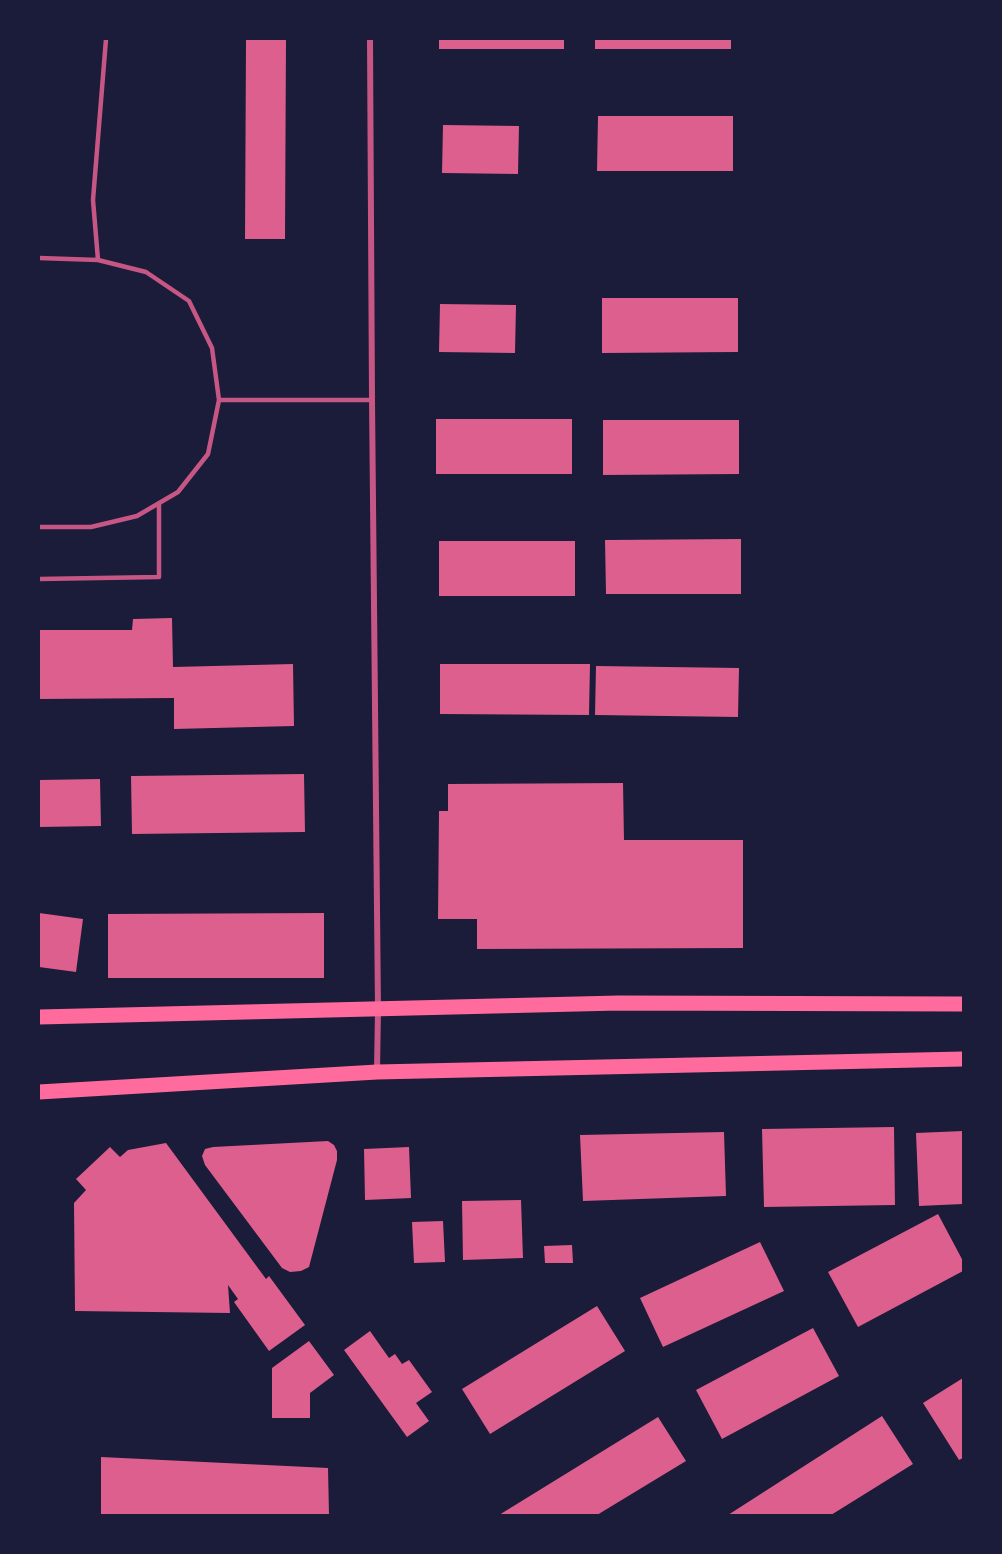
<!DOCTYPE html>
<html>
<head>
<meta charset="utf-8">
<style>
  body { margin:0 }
  #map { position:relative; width:1002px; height:1554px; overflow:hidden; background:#1b1b3a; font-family:Figtree,sans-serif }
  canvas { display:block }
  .frame { position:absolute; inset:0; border:40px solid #1b1b3a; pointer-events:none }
</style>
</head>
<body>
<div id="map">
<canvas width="1002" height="1554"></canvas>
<div class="frame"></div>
</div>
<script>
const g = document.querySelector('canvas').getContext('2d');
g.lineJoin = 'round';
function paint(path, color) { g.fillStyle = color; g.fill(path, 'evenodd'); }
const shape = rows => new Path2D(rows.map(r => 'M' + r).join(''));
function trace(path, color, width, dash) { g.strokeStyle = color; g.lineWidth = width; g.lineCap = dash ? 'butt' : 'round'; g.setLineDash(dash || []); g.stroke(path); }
const building = shape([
  [246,39,286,39,285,239,245,239],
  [439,39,564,39,564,49,439,49],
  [595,39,731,39,731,49,595,49],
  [598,116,733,116,733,171,597,171],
  [443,125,519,126,518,174,442,173],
  [602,298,738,298,738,352,602,353],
  [440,304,516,305,515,353,439,352],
  [436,419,572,419,572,474,436,474],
  [603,420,739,420,739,474,603,475],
  [741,539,741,594,606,594,605,540],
  [439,541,575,541,575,596,439,596],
  [172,618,173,667,293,664,294,726,174,729,174,698,39,699,39,630,132,630,133,619],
  [440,664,590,664,589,715,440,714],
  [596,666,739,668,738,717,595,715],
  [304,774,305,832,132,834,131,776],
  [100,779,101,826,39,827,39,780],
  [623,783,624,840,743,840,743,948,477,949,477,919,438,919,439,811,448,811,448,784],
  [39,913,83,919,76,972,39,967],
  [324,913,324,978,108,978,108,914],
  [894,1127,895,1205,764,1207,762,1129],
  [963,1131,963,1204,919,1206,916,1133],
  [724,1132,726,1196,583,1201,580,1135],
  [328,1141,334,1145,337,1151,337,1160,309,1267,301,1271,290,1272,282,1268,205,1165,202,1156,205,1149,213,1147],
  [166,1143,266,1279,269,1276,305,1325,269,1351,234,1302,238,1299,228,1285,230,1313,75,1311,74,1203,86,1190,76,1179,110,1147,120,1157,128,1150],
  [409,1147,411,1198,365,1200,364,1149],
  [521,1200,523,1258,463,1260,462,1201],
  [938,1214,963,1261,963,1271,858,1327,828,1272],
  [443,1221,445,1262,414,1263,412,1222],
  [760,1242,784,1291,663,1347,640,1298],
  [572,1245,573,1263,545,1263,544,1246],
  [597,1306,625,1351,490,1434,462,1389],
  [813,1328,839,1376,722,1439,696,1390],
  [370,1331,389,1358,395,1354,402,1364,409,1360,432,1392,416,1403,429,1421,407,1437,344,1350],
  [309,1341,334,1375,310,1393,310,1418,272,1418,272,1368],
  [963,1378,963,1458,959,1460,923,1403],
  [882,1416,913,1464,831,1515,728,1515],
  [658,1417,686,1461,597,1515,499,1515],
  [101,1457,328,1468,329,1515,101,1515]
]);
const service = shape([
  [39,258,98,260,146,272,189,301,212,348,219,400,208,454,178,492,137,516,91,527,39,527],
  [98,260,93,200,106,39],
  [219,400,372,400],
  [39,579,159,577,159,503]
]);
const minor = shape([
  [370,39,372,400,378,1010,377,1070]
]);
const primary = shape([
  [39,1017,619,1003,963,1004],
  [39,1092,377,1072,963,1059]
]);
paint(building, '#dd5f8e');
trace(service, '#c65784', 4.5);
trace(minor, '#c65784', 6);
trace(primary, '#ff6b9d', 15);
</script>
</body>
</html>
